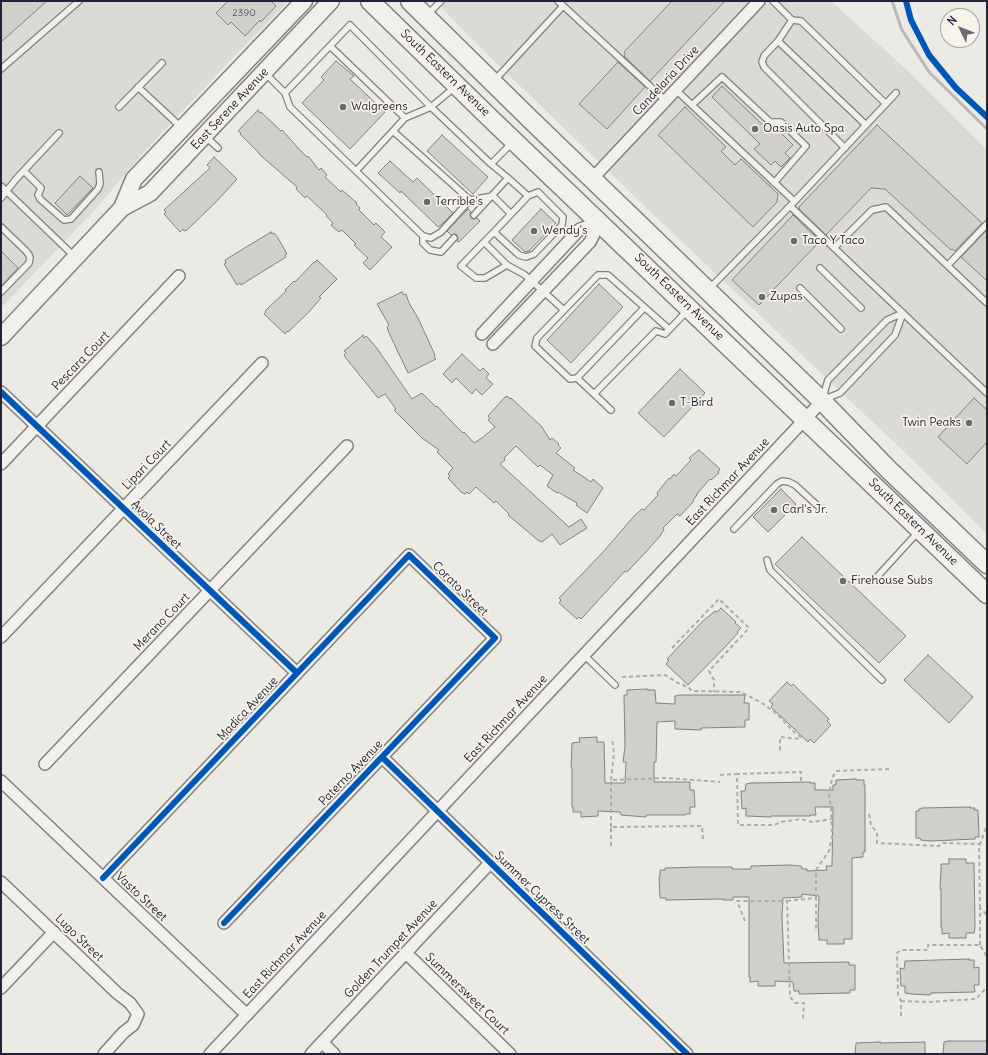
<!DOCTYPE html>
<html>
<head>
<meta charset="utf-8">
<style>
  body { margin:0 }
  #map { position:relative; width:988px; height:1055px; overflow:hidden; background:#ebeae4; font-family:Delius,sans-serif }
  canvas { display:block }
  .frame { position:absolute; inset:0; border:2px solid #22223b; pointer-events:none }
  .north { position:absolute; left:940px; top:8px; width:40px; height:40px; box-sizing:border-box; background:#f7f3e8; border:1px solid #a29fa3; border-radius:50%; rotate:313deg; font-size:11px; font-weight:700; line-height:16px; text-align:center; color:#22223b }
  .north::after { content:''; display:block; margin:auto; width:14px; height:18px; background:#686876; clip-path:polygon(50% 0,100% 100%,50% 72%,0 100%) }
</style>
</head>
<body>
<div id="map">
<canvas width="988" height="1055"></canvas>
<div class="frame"></div>
<div class="north">N</div>
</div>
<script>
const g = document.querySelector('canvas').getContext('2d');
g.lineJoin = 'round';
function paint(path, color) { g.fillStyle = color; g.fill(path, 'evenodd'); }
const shape = rows => new Path2D(rows.map(r => 'M' + r).join(''));
function trace(path, color, width, dash) { g.strokeStyle = color; g.lineWidth = width; g.lineCap = dash ? 'butt' : 'round'; g.setLineDash(dash || []); g.stroke(path); }
function write(font, color, halo, rows, align = 'center') {
  g.font = font + ' Delius,sans-serif'; g.lineWidth = 3.5; g.setLineDash([]); g.textBaseline = 'middle'; g.strokeStyle = halo; g.fillStyle = color; for (const [text, x, y, turn = 0] of rows) {
    g.save(); g.translate(x, y); g.rotate((+turn || 0) * Math.PI / 180); g.textAlign = isNaN(turn) ? turn : align; if (halo) g.strokeText(text, 0, 0); g.fillText(text, 0, 0); g.restore();
  }
}
const built = shape([
  [1,1,289,1,246,44,145,151,92,213,1,308],
  [435,1,831,1,908,71,987,150,987,534,915,462,658,219,485,52]
]);
const stream = shape([
  [892,1,902,30,929,72,987,129]
]);
const building = shape([
  [1,1,47,1,1,42,1,1],
  [228,1,271,1,276,6,261,22,260,20,245,36,231,22,228,25,216,13,228,1],
  [672,1,725,1,650,81,624,56,625,54,624,52,672,1],
  [336,61,354,76,350,79,385,112,350,149,302,103,324,80,321,77,336,61],
  [618,62,645,87,607,129,579,104,618,62],
  [722,86,769,131,774,126,793,145,785,153,790,158,781,167,775,161,771,165,754,149,760,144,712,97,722,86],
  [685,107,726,147,721,151,735,165,741,159,778,194,777,202,753,227,658,135,685,107],
  [258,110,260,113,261,112,281,131,282,130,300,150,307,157,308,156,319,170,321,168,327,175,325,177,341,192,342,190,357,203,356,204,360,208,359,210,374,225,376,223,385,232,381,237,392,247,370,270,363,263,368,258,354,245,356,244,342,230,339,232,333,227,331,225,333,223,326,216,327,215,307,196,305,198,296,189,297,187,259,154,259,153,240,134,241,133,238,131,258,110],
  [877,125,982,223,955,251,952,249,951,250,885,189,871,188,826,235,799,209,800,208,799,207,877,125],
  [442,135,488,177,473,194,427,151,442,135],
  [214,157,237,179,216,202,187,230,184,231,183,229,180,232,164,214,166,212,164,210,210,168,207,165,214,157],
  [390,161,413,182,417,178,453,213,441,225,438,227,401,191,400,193,378,173,390,161],
  [80,176,93,188,67,215,55,203,80,176],
  [468,209,471,212,470,214,471,218,473,219,477,218,480,221,459,242,457,241,458,239,457,235,455,234,451,235,447,231,468,209],
  [541,209,556,223,529,251,525,252,512,240,541,209],
  [793,215,820,241,759,305,732,280,793,215],
  [987,230,987,281,961,257,987,230],
  [271,232,272,234,274,233,278,238,287,254,285,255,286,257,241,285,240,283,237,285,224,264,226,263,225,260,271,232],
  [1,251,18,268,1,286,1,251],
  [317,260,337,279,319,297,321,298,308,313,288,332,287,331,285,334,264,314,266,312,265,311,286,291,285,290,294,281,295,282,314,262,314,263,317,260],
  [599,284,623,307,571,363,547,340,599,284],
  [402,292,404,295,406,294,409,303,418,318,435,355,434,356,436,359,408,373,389,333,387,327,389,325,377,304,402,292],
  [363,335,364,338,366,336,368,338,376,347,412,399,422,393,436,407,437,406,450,420,463,433,464,432,474,443,482,438,495,427,488,420,490,419,488,416,504,398,507,396,510,399,511,398,542,427,550,440,552,438,559,444,558,445,561,448,556,453,575,468,573,470,591,482,593,479,603,488,587,513,576,505,577,503,558,492,557,493,547,486,553,475,540,465,538,467,516,446,504,458,505,460,500,464,569,527,581,519,587,528,560,545,552,534,542,542,540,541,539,541,508,515,509,514,496,501,494,503,476,487,469,494,467,492,465,494,461,492,448,478,450,476,448,474,453,468,437,452,439,450,422,438,394,410,396,409,385,394,378,398,345,357,344,355,346,353,344,351,363,335],
  [462,354,480,371,483,368,489,374,486,378,493,384,482,395,476,389,472,394,456,378,452,383,443,374,462,354],
  [680,369,705,393,664,437,638,413,680,369],
  [974,398,987,410,987,442,967,464,938,437,974,398],
  [699,450,720,469,718,472,719,473,711,480,710,479,696,495,697,495,693,500,694,501,680,516,677,514,663,528,664,530,661,534,661,535,645,553,627,572,625,571,583,617,581,619,579,617,577,619,559,603,561,600,559,598,561,596,604,551,635,515,642,509,644,510,658,495,657,493,669,478,670,479,674,474,676,476,691,460,689,458,699,450],
  [781,489,796,504,768,532,753,517,781,489],
  [802,537,906,636,879,663,775,564,802,537],
  [721,608,736,622,735,623,741,628,737,632,738,633,725,647,688,685,666,664,669,660,667,659,703,621,715,611,717,612,721,608],
  [928,655,973,697,949,723,904,680,928,655],
  [787,682,791,686,793,684,829,719,827,721,831,725,814,743,810,739,808,742,771,707,773,704,769,701,787,682],
  [647,689,647,690,655,690,656,703,675,704,675,696,680,695,745,695,744,703,749,703,749,720,745,720,745,727,701,728,701,730,675,729,675,721,657,722,656,762,654,762,654,782,690,782,690,790,694,790,695,807,690,807,690,814,685,814,685,815,646,815,646,817,621,815,620,812,598,811,598,816,581,817,581,812,573,812,573,807,572,807,572,768,571,768,572,743,580,742,579,738,597,737,597,742,604,742,605,783,625,783,626,762,623,762,625,747,624,695,627,695,627,690,647,689],
  [856,779,856,780,864,780,864,785,865,785,865,852,863,852,863,857,852,858,852,939,844,939,844,944,827,944,827,940,819,940,818,922,819,896,802,894,802,897,783,898,782,917,784,963,849,962,849,965,855,965,855,990,850,990,850,993,799,994,799,991,794,991,793,982,775,981,775,986,758,986,758,981,750,982,750,977,749,977,749,897,733,897,733,900,723,900,723,899,666,900,666,898,660,898,659,877,660,877,660,870,665,870,665,868,699,867,732,867,732,869,751,869,751,866,789,865,801,866,802,869,807,869,807,871,827,870,826,866,832,866,833,807,815,807,816,815,810,815,810,816,771,816,771,817,746,816,746,808,742,809,741,791,745,791,746,784,751,783,810,782,810,783,815,783,815,790,833,790,833,785,836,785,836,780,856,779],
  [970,807,970,808,975,808,974,810,978,810,979,837,975,837,975,839,931,841,921,840,920,838,916,838,916,811,919,811,919,809,922,808,970,807],
  [949,859,966,859,966,863,974,863,975,928,974,933,966,933,966,938,949,938,949,933,942,934,942,928,941,928,941,889,940,889,941,870,941,864,949,864,949,859],
  [969,959,969,960,974,960,974,968,979,967,979,985,974,985,975,992,931,993,930,995,911,994,905,993,905,986,901,986,900,968,904,969,905,961,969,959],
  [949,1041,987,1041,987,1054,943,1054,944,1042,949,1041],
  [880,1042,880,1043,925,1042,925,1054,855,1054,856,1043,880,1042]
]);
const path = shape([
  [672,648,719,599,749,628,709,671,714,680,714,692],
  [622,677,665,675,678,683,688,687,692,691,741,692,762,703,777,714,795,733,801,737,800,739,780,737,780,753],
  [736,774,801,772,801,782],
  [720,775,737,774,738,825,774,825,781,822,801,819,812,822,832,819],
  [611,780,614,753,612,738],
  [869,814,871,825,877,833,877,843,939,846,942,843,980,844],
  [611,827,611,780,665,778,720,782],
  [611,846,611,827,702,826,703,840],
  [816,898,816,870,829,851,832,837,831,806,829,796,832,778,836,771,890,769],
  [787,901,816,898,816,932],
  [980,908,979,847,987,825],
  [745,921,737,901,787,901,790,997,795,1003,804,1003,803,1020],
  [980,945,980,908,987,915],
  [901,1001,927,1002,976,999,987,987],
  [901,1016,901,1001,898,994,897,953,901,950,928,950,928,945,980,945,987,957]
]);
const service = shape([
  [558,1,665,100],
  [773,1,792,20,778,41,764,56,762,62,764,67,845,148],
  [427,15,441,1],
  [792,20,801,21,886,104],
  [778,41,866,125],
  [330,46,405,118,393,131,470,200,493,196],
  [1,69,79,1],
  [265,73,285,93,290,107,356,171],
  [494,81,563,6],
  [138,87,182,128],
  [676,90,794,201],
  [285,93,350,25,431,107,491,164,508,178,474,215],
  [692,105,722,77,770,122,781,122,806,146,774,183],
  [119,107,162,63],
  [405,118,431,107,455,87],
  [393,131,356,171,423,236,431,238,441,232,470,200],
  [205,136,218,148],
  [491,164,513,142],
  [24,171,41,188,38,195,40,199,64,220,71,219,98,189,100,184,99,172],
  [508,178,528,196],
  [1,186,75,257],
  [493,196,511,214],
  [1,198,17,178,59,133],
  [792,204,896,93],
  [1,227,26,251,29,255,30,258,29,263,1,292],
  [494,232,519,255,526,257,534,254,562,225,563,217,538,192,528,196,494,232,484,242,461,266,476,278,485,278,507,265],
  [423,236,423,243,430,250,441,252,454,238],
  [484,242,507,265,525,275,564,310],
  [834,248,872,210,886,207,987,303],
  [948,265,987,224],
  [820,268,861,308],
  [800,288,841,329],
  [709,289,790,206,987,393],
  [577,378,644,308],
  [594,394,656,331,665,334,687,311],
  [823,397,828,380,831,377,887,320,903,313],
  [825,399,840,393,895,335,903,313],
  [611,410,577,378,570,379,535,346,537,338,598,275,608,275,669,329],
  [734,529,777,484,782,481,789,482,795,485,819,507],
  [767,560,770,570,882,680],
  [876,578,919,531],
  [584,655,615,685]
]);
const minor = shape([
  [592,179,759,1],
  [482,334,580,229,600,222],
  [493,344,590,242,600,222],
  [1,392,297,673],
  [1,464,179,276],
  [1,637,262,363],
  [382,757,687,1054],
  [45,764,347,446],
  [1,781,247,1015],
  [103,878,409,555,495,638,224,923],
  [1,882,117,993,130,1003,138,1014,133,1025,123,1033,104,1054],
  [406,953,510,1054],
  [1,988,54,932],
  [322,1042,334,1054],
  [210,1054,822,401],
  [311,1054,490,863]
]);
const secondary = shape([
  [122,208,134,179,304,1],
  [1,337,122,208,150,193,331,1]
]);
const primary = shape([
  [370,1,490,118,987,594],
  [410,1,528,117,822,401,888,469,987,564]
]);
const cycleway = shape([
  [906,1,911,20,929,55,956,88,987,117],
  [1,392,297,673],
  [382,757,687,1054],
  [103,878,409,555,495,638,224,923]
]);
const markers = [
  [343,107,4,"#686876"],
  [755,129,4,"#686876"],
  [427,202,4,"#686876"],
  [534,231,4,"#686876"],
  [794,241,4,"#686876"],
  [762,297,4,"#686876"],
  [672,403,4,"#686876"],
  [969,423,4,"#686876"],
  [774,510,4,"#686876"],
  [843,581,4,"#686876"]
];
const numberNames = [
  ["2390",244,13]
];
const streetNames = [
  ["South Eastern Avenue",445,73,44],
  ["Candelaria Drive",666,81,-47],
  ["East Serene Avenue",230,109,-47],
  ["South Eastern Avenue",679,297,44],
  ["Pescara Court",81,361,-46],
  ["Lipari Court",147,465,-46],
  ["East Richmar Avenue",728,482,-47],
  ["South Eastern Avenue",913,522,44],
  ["Avola Street",156,525,44],
  ["Corato Street",460,589,44],
  ["Merano Court",162,622,-46],
  ["Madica Avenue",248,709,-47],
  ["East Richmar Avenue",506,719,-47],
  ["Paterno Avenue",351,773,-46],
  ["Vasto Street",141,897,43],
  ["Summer Cypress Street",542,898,44],
  ["Lugo Street",79,938,44],
  ["Golden Trumpet Avenue",391,949,-47],
  ["East Richmar Avenue",285,955,-47],
  ["Summersweet Court",467,994,44]
];
const poiNames = [
  ["Walgreens",351,107],
  ["Oasis Auto Spa",763,129],
  ["Terrible's",435,202],
  ["Wendy's",542,231],
  ["Taco Y Taco",802,241],
  ["Zupas",770,297],
  ["T-Bird",680,403],
  ["Twin Peaks",961,423,"right"],
  ["Carl's Jr.",782,510],
  ["Firehouse Subs",851,581]
];
paint(built, '#dcdad5');
trace(stream, '#bbb8b9', 3);
paint(building, '#d0cfcc');
trace(building, '#818083', 1);
trace(service, '#818083', 8);
trace(minor, '#818083', 14);
trace(secondary, '#818083', 19);
trace(primary, '#818083', 21);
trace(path, '#acabac', 2, [4, 3]);
trace(service, '#f1f0ec', 5.5);
trace(minor, '#f1f0ec', 11);
trace(secondary, '#f1f0ec', 16);
trace(primary, '#f1f0ec', 18);
trace(cycleway, '#0057b8', 6);
for (const [x, y, r, color] of markers) { const dot = new Path2D(); dot.arc(x, y, r, 0, 2 * Math.PI); g.fillStyle = color; g.fill(dot); trace(dot, '#f7f3e8', 1.5); }
write('10px', '#4e4d5f', null, numberNames);
write('12px', '#22223b', '#f7f3e8', streetNames);
write('12px', '#22223b', '#f7f3e8', poiNames, 'left');
</script>
</body>
</html>
